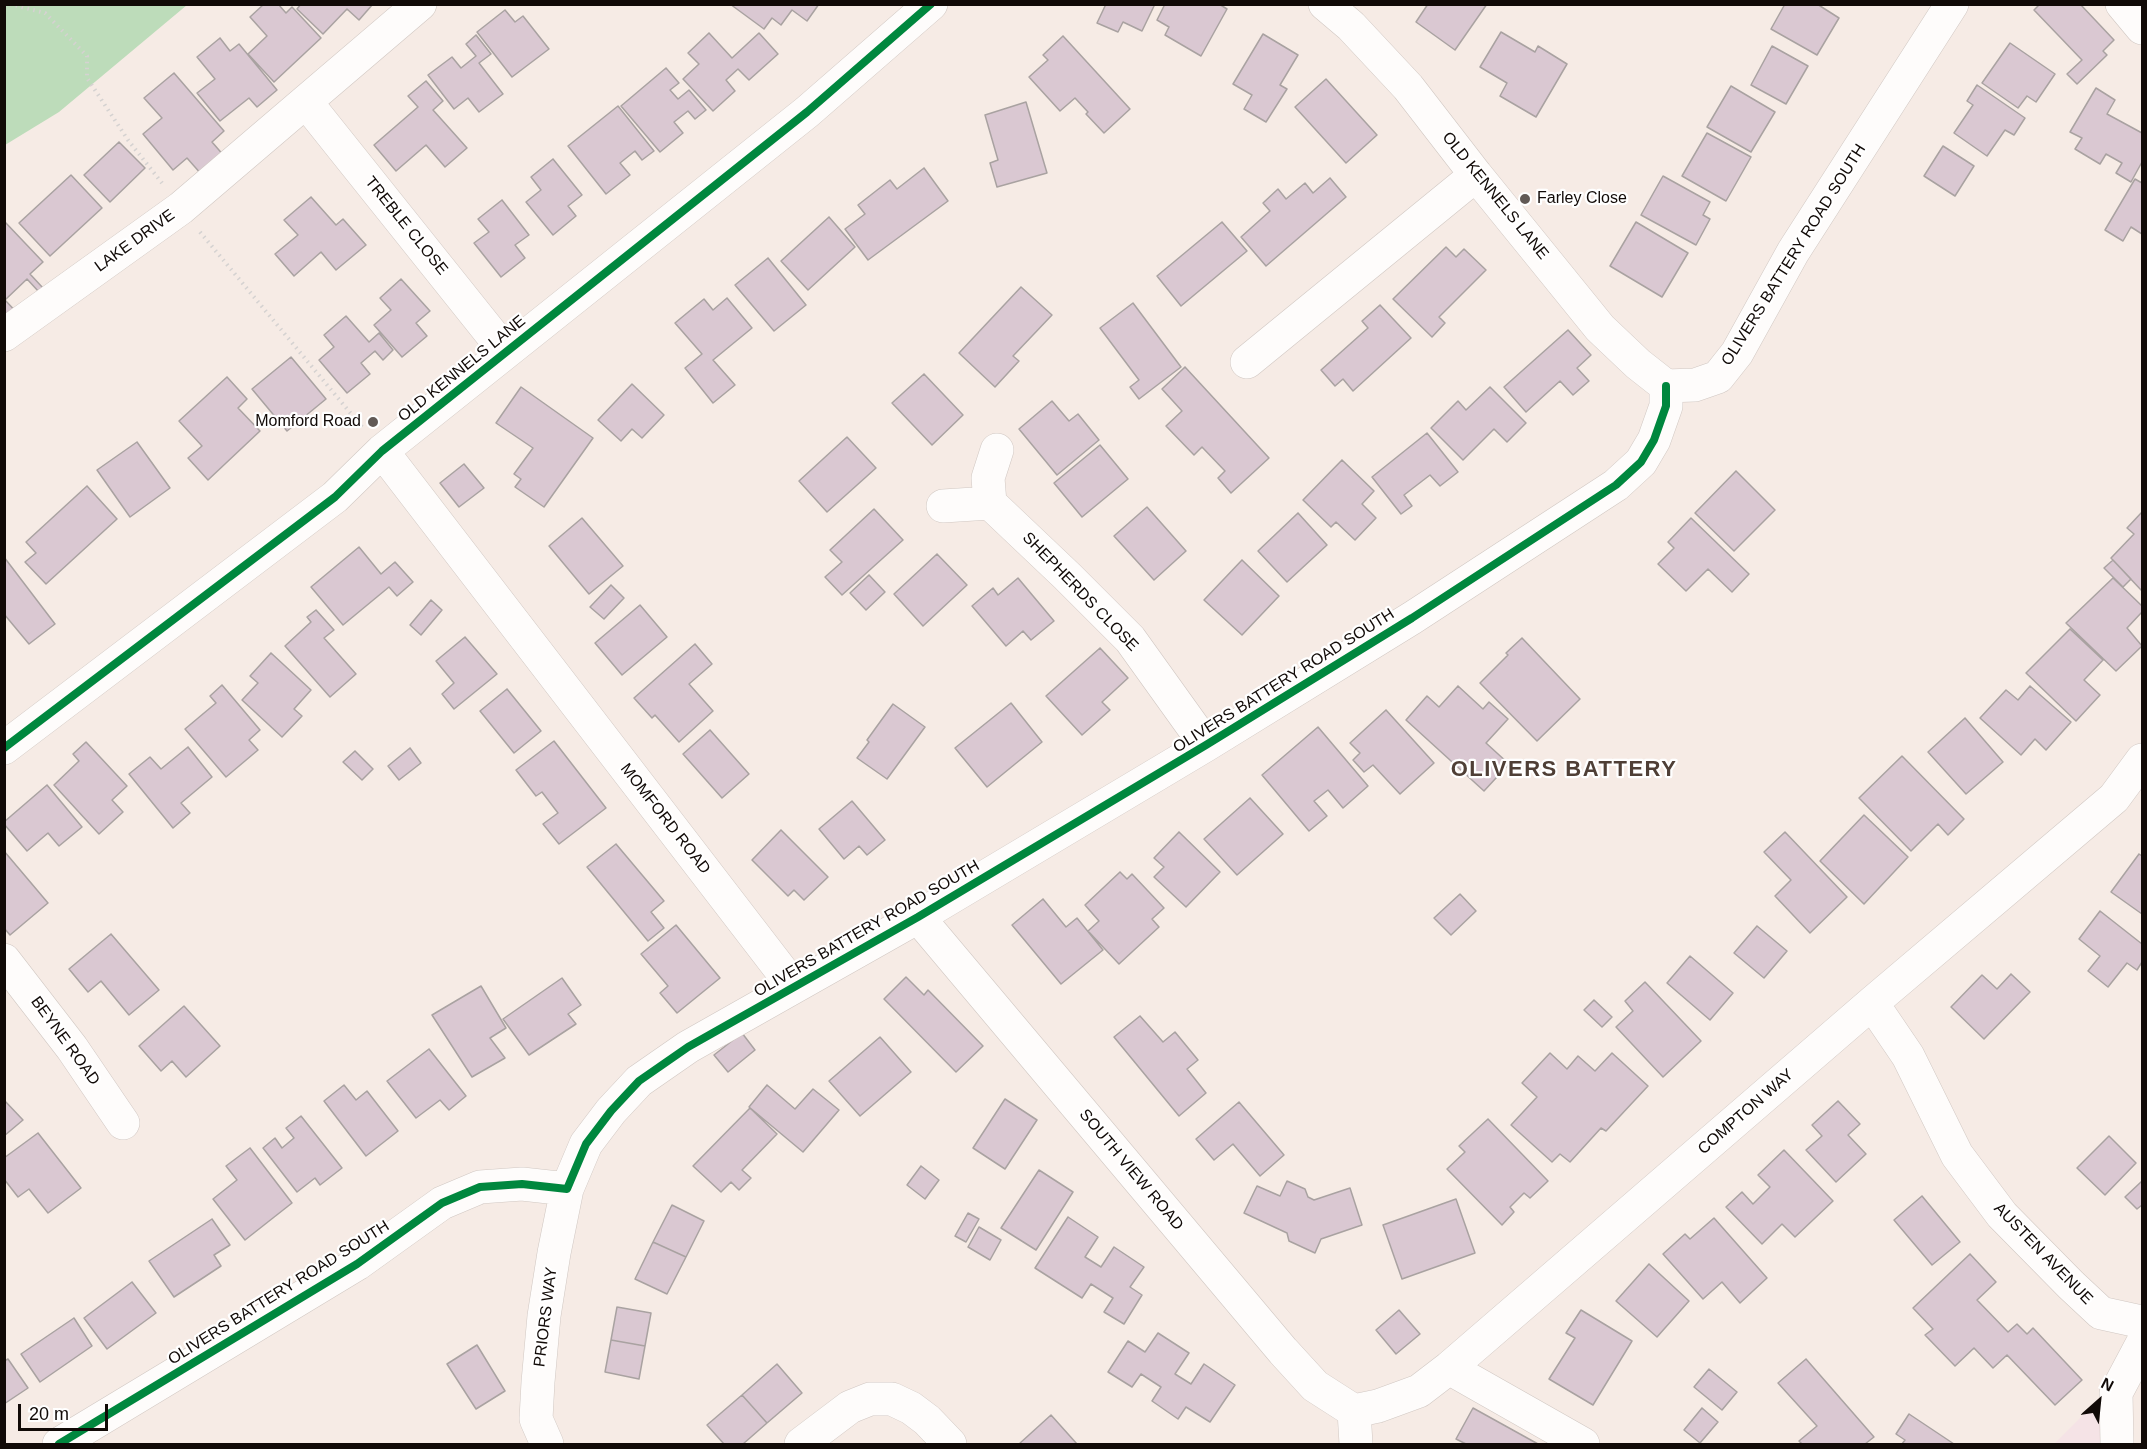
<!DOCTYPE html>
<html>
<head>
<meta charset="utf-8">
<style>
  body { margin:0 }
  #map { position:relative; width:2147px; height:1449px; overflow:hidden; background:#f6ebe5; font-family:Helvetica,sans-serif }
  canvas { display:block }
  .frame { position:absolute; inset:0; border:6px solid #110a07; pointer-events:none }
  .north { position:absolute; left:2069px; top:1371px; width:60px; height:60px; -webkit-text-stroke:4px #fff; paint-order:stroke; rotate:27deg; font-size:16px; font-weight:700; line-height:24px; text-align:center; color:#110a07 }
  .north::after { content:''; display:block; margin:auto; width:21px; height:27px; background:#110a07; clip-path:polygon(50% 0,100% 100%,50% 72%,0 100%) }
  .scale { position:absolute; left:18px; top:1404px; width:90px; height:27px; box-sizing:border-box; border:3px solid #110a07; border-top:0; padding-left:8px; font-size:18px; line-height:21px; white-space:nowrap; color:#110a07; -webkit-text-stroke:4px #fff; paint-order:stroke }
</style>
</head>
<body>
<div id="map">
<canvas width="2147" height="1449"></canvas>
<div class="frame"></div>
<div class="north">N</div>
<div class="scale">20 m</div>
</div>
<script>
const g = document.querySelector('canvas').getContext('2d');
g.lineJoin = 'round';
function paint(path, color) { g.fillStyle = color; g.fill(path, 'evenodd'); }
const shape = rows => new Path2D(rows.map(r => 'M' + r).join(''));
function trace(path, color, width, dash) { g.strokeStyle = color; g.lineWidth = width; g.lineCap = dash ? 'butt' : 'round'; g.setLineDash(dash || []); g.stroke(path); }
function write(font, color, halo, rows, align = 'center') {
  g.font = font + ' Helvetica,sans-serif'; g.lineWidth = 4.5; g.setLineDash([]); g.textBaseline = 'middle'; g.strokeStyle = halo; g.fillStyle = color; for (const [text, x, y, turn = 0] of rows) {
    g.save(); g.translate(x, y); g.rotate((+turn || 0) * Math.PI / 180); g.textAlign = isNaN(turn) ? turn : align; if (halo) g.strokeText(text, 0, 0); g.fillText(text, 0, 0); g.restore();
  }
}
const education = shape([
  [2092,1406,2124,1444,2054,1444]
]);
const green = shape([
  [5,4,187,4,187,5,59,112,5,145]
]);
const building = shape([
  [264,4,278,4,286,13,292,7,321,38,274,82,248,54,267,36,250,17,264,4],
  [301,4,373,4,359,20,347,9,323,34,297,9,301,4],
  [730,4,819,4,807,21,792,10,781,25,772,18,764,29,730,4],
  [1106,4,1155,4,1142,31,1123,22,1118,32,1097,23,1106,4],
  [1165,4,1219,4,1227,9,1201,56,1165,35,1169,27,1157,20,1165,4],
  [1428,4,1487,4,1455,50,1416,22,1428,4],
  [1785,4,1817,4,1839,18,1817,55,1771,29,1785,4],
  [2040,4,2080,4,2114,40,2103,51,2107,55,2077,84,2067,74,2082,60,2034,10,2040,4],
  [505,10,515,22,523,16,549,49,512,77,477,32,505,10],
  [1501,32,1535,52,1538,46,1567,64,1536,117,1500,96,1507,83,1480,67,1501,32],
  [709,33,732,58,759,33,778,54,749,80,738,69,726,80,735,91,713,111,683,79,699,64,688,53,709,33],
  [1263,34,1298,55,1280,85,1287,89,1266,122,1244,109,1252,95,1233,84,1263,34],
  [476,35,491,54,479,63,503,94,479,112,468,98,454,109,428,75,452,57,461,68,476,56,466,44,476,35],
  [1063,36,1130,109,1104,133,1086,114,1088,112,1075,98,1060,111,1029,77,1048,60,1043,55,1063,36],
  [220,38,230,51,239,44,277,90,257,107,249,98,220,121,197,93,215,79,197,57,220,38],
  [2010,43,2055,74,2036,102,2027,96,2018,108,1982,83,2010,43],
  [1772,46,1808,66,1786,104,1751,85,1772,46],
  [666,68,679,83,670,90,678,99,689,90,706,110,695,119,688,111,674,122,683,133,660,152,621,106,666,68],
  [174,73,224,131,212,142,225,157,202,175,187,158,173,170,143,134,162,118,144,98,174,73],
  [1326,79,1377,135,1346,163,1295,107,1326,79],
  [426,81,443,101,433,110,467,148,445,167,426,145,396,171,374,145,418,107,408,96,426,81],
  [1977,85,2025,118,2014,135,2005,130,1987,156,1954,133,1973,105,1967,101,1977,85],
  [1731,86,1775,112,1751,152,1707,127,1731,86],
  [2096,88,2115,100,2107,114,2142,133,2142,162,2131,182,2116,173,2122,163,2106,154,2100,164,2075,149,2082,138,2070,132,2096,88],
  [1026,102,1047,173,997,187,990,163,998,160,985,115,1026,102],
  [618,106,654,151,642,160,635,151,620,163,630,175,606,194,568,146,618,106],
  [1707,133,1751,157,1726,201,1682,176,1707,133],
  [119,142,145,168,110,202,84,175,119,142],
  [1943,146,1974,166,1955,196,1924,176,1943,146],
  [553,159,582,195,568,206,576,216,553,235,526,202,541,190,531,177,553,159],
  [924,168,948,201,868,260,845,229,865,214,858,205,890,180,897,189,924,168],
  [71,175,102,208,50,256,19,223,71,175],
  [1663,176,1710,202,1703,215,1710,219,1696,245,1641,215,1663,176],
  [1330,178,1346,197,1266,266,1241,237,1270,211,1263,203,1278,189,1286,199,1305,183,1313,193,1330,178],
  [2135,179,2142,183,2142,234,2131,227,2123,241,2105,230,2135,179],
  [311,197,336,225,343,219,366,245,336,270,321,252,294,276,275,254,298,235,284,220,311,197],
  [502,200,529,235,515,245,525,258,501,277,474,243,489,232,478,219,502,200],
  [829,217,855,247,808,290,781,261,829,217],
  [5,222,43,262,30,274,43,288,39,292,27,279,5,300,20,316,4,331,5,222],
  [1222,222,1247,251,1181,306,1157,276,1222,222],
  [1636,222,1688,253,1662,297,1610,266,1636,222],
  [1446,247,1456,257,1464,249,1486,270,1439,317,1445,323,1432,337,1393,299,1446,247],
  [768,258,806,305,774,331,735,285,768,258],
  [401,279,430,311,416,323,427,336,402,357,374,325,391,310,380,298,401,279],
  [1021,287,1052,315,1013,356,1019,361,995,387,959,353,1021,287],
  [727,298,752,328,713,360,735,385,713,403,685,368,702,354,675,323,704,299,713,310,727,298],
  [1133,303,1181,367,1139,399,1130,387,1139,380,1100,328,1133,303],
  [1380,305,1411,338,1353,391,1343,379,1335,386,1321,370,1368,328,1362,321,1380,305],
  [346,316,369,342,379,333,393,350,383,360,375,351,361,363,370,374,347,393,319,360,334,347,324,335,346,316],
  [1568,330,1591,355,1577,368,1589,381,1573,395,1560,381,1526,412,1504,387,1568,330],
  [291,357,326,399,287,431,252,389,291,357],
  [1185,367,1269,458,1231,493,1218,478,1225,471,1202,447,1194,455,1166,426,1182,411,1162,389,1185,367],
  [924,374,963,415,932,445,892,403,924,374],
  [227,377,247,399,238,408,260,431,208,480,188,458,202,446,179,421,227,377],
  [632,384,664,415,642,438,632,429,621,441,598,420,632,384],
  [521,387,593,438,544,507,515,487,521,479,514,474,533,448,496,423,521,387],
  [1490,387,1526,423,1507,442,1494,429,1463,460,1431,428,1458,401,1466,410,1490,387],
  [1052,401,1069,421,1078,414,1099,440,1057,475,1019,429,1052,401],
  [1427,433,1458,472,1440,486,1430,475,1404,495,1412,506,1401,514,1372,477,1427,433],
  [847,437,876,468,827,512,799,481,847,437],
  [137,442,170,488,130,517,97,470,137,442],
  [1100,445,1128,479,1082,517,1054,483,1100,445],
  [1342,460,1374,491,1362,504,1376,518,1355,540,1336,522,1331,527,1303,500,1342,460],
  [464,464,484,488,459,507,440,483,464,464],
  [1736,471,1775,510,1734,551,1695,513,1736,471],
  [87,486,117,519,46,584,25,562,36,553,26,542,87,486],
  [1147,507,1186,551,1154,580,1114,536,1147,507],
  [874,509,903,540,842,595,825,577,842,562,830,550,874,509],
  [2142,512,2142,591,2111,558,2134,534,2127,528,2142,512],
  [1298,513,1327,545,1287,582,1258,551,1298,513],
  [582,518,623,566,589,594,549,546,582,518],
  [1691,518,1749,574,1732,592,1708,569,1686,591,1658,564,1674,548,1668,542,1691,518],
  [359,547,381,574,395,562,413,582,397,596,389,587,343,625,311,587,359,547],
  [937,554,967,585,923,626,894,594,937,554],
  [4,557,55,624,29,644,4,614,4,557],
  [1242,560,1279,596,1242,635,1204,600,1242,560],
  [2113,560,2131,579,2123,587,2104,568,2113,560],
  [869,575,885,592,866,610,850,593,869,575],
  [1018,578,1054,621,1031,640,1023,631,1006,646,972,606,993,588,998,595,1018,578],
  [2113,578,2142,606,2142,612,2127,628,2142,646,2116,671,2066,623,2113,578],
  [611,585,624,598,604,619,590,607,611,585],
  [431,600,442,610,421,635,410,625,431,600],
  [640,605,667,637,622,675,595,643,640,605],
  [316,610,334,630,324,638,356,674,330,697,285,646,311,622,307,617,316,610],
  [2070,629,2103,660,2084,680,2100,695,2076,721,2026,673,2070,629],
  [465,637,497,674,454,709,442,694,454,683,436,661,465,637],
  [1522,638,1580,699,1537,741,1480,683,1508,655,1506,653,1522,638],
  [695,644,712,664,689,684,713,711,679,742,655,715,652,718,634,698,695,644],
  [1100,648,1128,678,1102,702,1110,710,1082,735,1046,696,1100,648],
  [271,653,311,690,294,709,302,716,282,737,242,700,258,683,250,676,271,653],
  [222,685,260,730,249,740,258,750,226,777,185,729,216,703,210,696,222,685],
  [1458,686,1483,709,1489,702,1508,719,1486,743,1509,764,1484,791,1406,720,1427,696,1439,707,1458,686],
  [2030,686,2071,722,2046,750,2035,739,2021,755,1980,718,2006,690,2018,700,2030,686],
  [507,689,541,731,514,753,480,711,507,689],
  [1011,703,1042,742,987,787,955,748,1011,703],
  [893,704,925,727,887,779,857,758,869,742,867,740,893,704],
  [1386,710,1434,763,1400,794,1373,765,1364,772,1353,760,1360,753,1350,743,1386,710],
  [1965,718,2003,762,1966,794,1928,752,1965,718],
  [1318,727,1368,786,1343,808,1328,790,1314,801,1327,816,1309,831,1262,775,1318,727],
  [710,730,749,774,722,798,683,754,710,730],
  [554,741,606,808,559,844,543,824,558,813,542,792,536,796,516,770,554,741],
  [86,742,127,786,112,800,123,812,99,834,54,785,79,761,73,754,86,742],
  [188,747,212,777,181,803,190,813,173,828,129,774,150,757,161,769,188,747],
  [410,748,421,763,399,780,388,766,410,748],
  [355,751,373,769,362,780,343,762,355,751],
  [1902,756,1964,819,1948,835,1938,824,1911,851,1859,798,1902,756],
  [47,785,82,827,59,846,48,833,27,851,4,824,4,822,47,785],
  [1250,798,1283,834,1237,875,1204,839,1250,798],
  [852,801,885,840,867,855,859,846,844,859,819,829,852,801],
  [1864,815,1908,857,1864,904,1820,861,1864,815],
  [781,830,828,877,804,900,794,890,788,896,752,860,781,830],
  [1179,832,1220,872,1186,907,1154,877,1164,867,1154,858,1179,832],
  [1785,832,1847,897,1810,933,1775,896,1791,880,1764,852,1785,832],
  [616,844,664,901,651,912,664,928,648,941,587,867,616,844],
  [4,851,48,903,10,935,4,928,4,851],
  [2139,854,2142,856,2142,914,2111,892,2139,854],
  [1120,872,1127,879,1132,874,1164,908,1152,919,1159,927,1119,964,1088,931,1099,921,1085,905,1120,872],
  [1460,894,1476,911,1451,935,1434,918,1460,894],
  [1043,899,1066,927,1077,918,1103,950,1061,984,1012,925,1043,899],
  [2100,911,2142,944,2142,962,2137,970,2127,963,2108,987,2088,971,2100,956,2079,939,2100,911],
  [676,925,720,978,677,1013,660,993,668,986,641,954,676,925],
  [1757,926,1787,951,1764,978,1734,953,1757,926],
  [111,934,159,990,129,1015,101,981,88,992,69,969,111,934],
  [1690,956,1733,993,1710,1020,1667,983,1690,956],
  [2011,974,2030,992,1984,1039,1951,1007,1982,975,1997,989,2011,974],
  [906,977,924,995,928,990,983,1046,956,1072,884,999,906,977],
  [562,978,581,1005,568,1014,576,1024,529,1055,503,1019,562,978],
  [1645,982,1701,1041,1663,1077,1616,1027,1633,1011,1625,1001,1645,982],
  [481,986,506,1028,490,1038,505,1058,472,1077,432,1015,481,986],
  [1594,1000,1612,1017,1602,1027,1584,1010,1594,1000],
  [184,1006,220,1046,186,1077,172,1061,161,1071,139,1046,184,1006],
  [1140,1016,1163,1042,1175,1032,1198,1060,1187,1069,1206,1093,1179,1116,1114,1037,1140,1016],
  [742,1033,755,1050,728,1072,714,1055,742,1033],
  [880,1037,911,1072,860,1116,829,1081,880,1037],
  [429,1049,466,1096,449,1110,440,1100,416,1118,387,1081,429,1049],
  [1550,1053,1567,1069,1578,1056,1595,1071,1612,1053,1648,1086,1606,1131,1601,1128,1570,1162,1560,1154,1552,1162,1511,1125,1537,1097,1522,1083,1550,1053],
  [344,1085,356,1100,367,1091,398,1131,366,1156,324,1101,344,1085],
  [767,1085,795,1109,813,1089,839,1110,803,1152,749,1107,767,1085],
  [1005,1099,1037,1120,1005,1169,973,1148,1005,1099],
  [4,1100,23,1120,4,1136,4,1100],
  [1838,1101,1860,1124,1848,1135,1866,1154,1836,1182,1806,1150,1822,1136,1812,1125,1838,1101],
  [1239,1102,1284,1155,1260,1176,1233,1144,1214,1160,1196,1139,1239,1102],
  [750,1108,777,1134,742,1170,751,1178,739,1190,731,1182,721,1192,693,1166,750,1108],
  [301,1116,342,1168,320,1185,315,1178,297,1192,263,1148,275,1138,282,1148,294,1138,286,1128,301,1116],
  [1488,1119,1548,1181,1530,1198,1524,1193,1510,1207,1514,1212,1502,1225,1447,1169,1465,1152,1459,1146,1488,1119],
  [38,1133,81,1188,48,1213,29,1189,18,1197,4,1179,4,1158,38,1133],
  [2109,1136,2136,1163,2105,1195,2077,1168,2109,1136],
  [250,1148,292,1203,245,1240,213,1199,237,1180,226,1166,250,1148],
  [1784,1150,1833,1201,1795,1237,1782,1224,1762,1244,1726,1207,1742,1192,1753,1204,1770,1187,1758,1175,1784,1150],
  [921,1166,939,1180,925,1199,907,1185,921,1166],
  [1039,1170,1073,1192,1036,1250,1001,1228,1039,1170],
  [1287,1181,1305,1189,1308,1197,1314,1200,1350,1188,1362,1225,1321,1239,1315,1253,1289,1241,1287,1233,1244,1213,1257,1186,1280,1196,1287,1181],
  [2142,1181,2142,1205,2137,1209,2125,1197,2142,1181],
  [1922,1196,1960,1242,1932,1265,1894,1220,1922,1196],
  [1456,1199,1475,1253,1402,1279,1383,1225,1456,1199],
  [672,1205,704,1221,686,1257,653,1242,672,1205],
  [968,1213,979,1219,966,1242,955,1236,968,1213],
  [1068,1217,1098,1237,1085,1257,1101,1267,1114,1247,1144,1267,1130,1287,1142,1295,1124,1324,1104,1312,1113,1298,1091,1284,1082,1298,1035,1268,1068,1217],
  [1714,1218,1767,1278,1740,1303,1722,1282,1703,1299,1663,1254,1685,1234,1690,1239,1714,1218],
  [212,1219,230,1245,214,1255,221,1266,174,1297,149,1261,212,1219],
  [979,1227,1001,1240,990,1260,968,1247,979,1227],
  [653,1242,686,1257,667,1294,635,1279,653,1242],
  [1970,1254,1996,1282,1977,1300,2008,1332,2017,1324,2027,1334,2033,1328,2082,1380,2055,1405,2007,1355,1993,1368,1974,1348,1955,1366,1925,1335,1933,1329,1913,1308,1970,1254],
  [1649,1264,1689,1301,1657,1337,1616,1301,1649,1264],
  [132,1282,156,1313,107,1349,84,1318,132,1282],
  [617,1307,651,1313,645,1346,611,1340,617,1307],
  [1399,1310,1420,1334,1396,1354,1376,1330,1399,1310],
  [1581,1310,1632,1341,1593,1405,1549,1379,1575,1338,1566,1333,1581,1310],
  [74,1318,92,1346,40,1382,21,1354,74,1318],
  [1158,1333,1189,1353,1175,1374,1191,1384,1204,1364,1235,1385,1210,1422,1186,1407,1178,1419,1152,1401,1161,1387,1141,1374,1132,1387,1108,1372,1128,1341,1145,1352,1158,1333],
  [611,1340,645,1346,639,1379,605,1372,611,1340],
  [477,1345,505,1391,476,1409,447,1364,477,1345],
  [8,1359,28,1388,4,1404,4,1361,8,1359],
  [1806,1359,1874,1437,1865,1444,1802,1444,1799,1441,1817,1426,1778,1383,1806,1359],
  [777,1364,802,1393,767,1423,742,1395,777,1364],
  [1709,1369,1737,1392,1722,1410,1694,1387,1709,1369],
  [742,1395,767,1423,743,1444,724,1444,707,1425,742,1395],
  [1473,1408,1538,1444,1466,1444,1456,1439,1473,1408],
  [1702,1408,1718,1422,1700,1443,1684,1430,1702,1408],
  [1909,1414,1954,1444,1902,1444,1905,1440,1896,1434,1909,1414],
  [1051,1415,1077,1444,1019,1444,1051,1415]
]);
const path = shape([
  [10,4,45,13,87,56,87,78,128,140,162,183],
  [200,232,362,427]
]);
const minor = shape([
  [1325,4,1351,26,1408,87,1476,175,1600,328,1638,364,1666,386],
  [2122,4,2142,28],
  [306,102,505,351],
  [4,335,181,208,420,4],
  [1247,362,1476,175],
  [1666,386,1695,385,1718,377,1737,353,1793,252,1952,4],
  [997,450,988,478,990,503,1067,576,1130,639,1206,745],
  [382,451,794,987],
  [943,506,990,503],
  [4,748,335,497,382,451,807,112,931,4],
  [918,917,1283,1351,1315,1386,1354,1411],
  [4,960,72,1048,123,1123],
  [1872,1003,1908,1056,1957,1155,2002,1215,2071,1285,2101,1313,2142,1322],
  [1449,1368,1583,1444],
  [59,1444,357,1264,442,1203,480,1187,522,1184,567,1189,586,1144,611,1111,639,1081,688,1047,918,917,1206,745,1412,618,1616,485,1641,462,1654,440,1666,406,1666,386],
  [547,1444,536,1419,538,1382,544,1316,554,1253,567,1189],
  [801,1444,850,1407,870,1399,892,1399,911,1408,927,1420,950,1444],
  [1356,1444,1354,1411,1378,1406,1419,1391,1449,1368,1872,1003,2114,798,2142,760],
  [2117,1444,2116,1393,2142,1344]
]);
const cycleway = shape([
  [4,748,335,497,382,451,807,112,931,4],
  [59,1444,357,1264,442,1203,480,1187,522,1184,567,1189,586,1144,611,1111,639,1081,688,1047,918,917,1206,745,1412,618,1616,485,1641,462,1654,440,1666,406,1666,386]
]);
const markers = [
  [1525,199,6,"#615955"],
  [373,422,6,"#615955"]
];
const streetNames = [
  ["OLD KENNELS LANE",1495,196,51],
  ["TREBLE CLOSE",406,226,51],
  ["LAKE DRIVE",135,241,-36],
  ["OLIVERS BATTERY ROAD SOUTH",1794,255,-58],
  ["OLD KENNELS LANE",462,369,-39],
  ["SHEPHERDS CLOSE",1080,592,46],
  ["OLIVERS BATTERY ROAD SOUTH",1284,681,-32],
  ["MOMFORD ROAD",665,819,52],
  ["OLIVERS BATTERY ROAD SOUTH",867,929,-30],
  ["BEYNE ROAD",65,1041,54],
  ["COMPTON WAY",1746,1112,-41],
  ["SOUTH VIEW ROAD",1131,1170,50],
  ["AUSTEN AVENUE",2043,1254,46],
  ["OLIVERS BATTERY ROAD SOUTH",279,1293,-32],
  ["PRIORS WAY",546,1317,-83]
];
const poiNames = [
  ["Farley Close",1537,199],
  ["Momford Road",361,422,"right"]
];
const districtNames = [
  ["OLIVERS BATTERY",1564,770]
];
paint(education, '#f5e3e6');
paint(green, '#bddcba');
paint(building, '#dac8d2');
trace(building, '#a9a2a1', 1.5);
trace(minor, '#d0c7c2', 34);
trace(path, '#d5d2d1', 4, [1.5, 4.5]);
trace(minor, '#fefcfb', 33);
trace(cycleway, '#00873e', 8);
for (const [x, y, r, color] of markers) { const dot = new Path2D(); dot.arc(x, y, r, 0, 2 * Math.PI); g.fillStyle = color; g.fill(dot); trace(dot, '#fff', 2); }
write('16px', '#110a07', '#fff', streetNames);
write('16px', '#110a07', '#fff', poiNames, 'left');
g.letterSpacing = '1.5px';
write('bold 22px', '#4f3f36', '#fff', districtNames);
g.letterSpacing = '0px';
</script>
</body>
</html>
